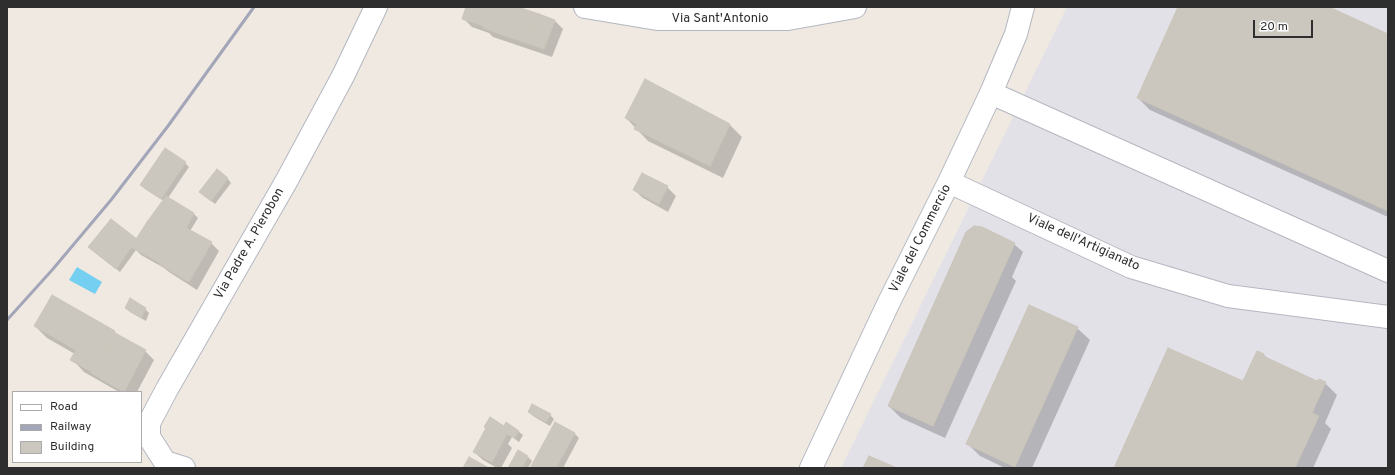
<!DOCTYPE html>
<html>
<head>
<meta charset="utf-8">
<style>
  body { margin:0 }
  #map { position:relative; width:1395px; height:475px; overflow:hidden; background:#efe9e1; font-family:Overpass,sans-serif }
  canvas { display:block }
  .frame { position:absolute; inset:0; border:8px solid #2e2e2e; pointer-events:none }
  .legend { position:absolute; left:12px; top:391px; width:130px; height:72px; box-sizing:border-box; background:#fff; border:1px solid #ababab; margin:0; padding:5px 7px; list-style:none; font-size:12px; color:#2e2e2e }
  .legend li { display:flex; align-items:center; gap:8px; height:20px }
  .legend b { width:20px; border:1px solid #ababab }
  .scale { position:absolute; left:1253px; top:20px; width:60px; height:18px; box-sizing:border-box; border:2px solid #2e2e2e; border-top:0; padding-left:5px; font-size:12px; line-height:14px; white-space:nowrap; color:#2e2e2e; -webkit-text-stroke:3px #fff; paint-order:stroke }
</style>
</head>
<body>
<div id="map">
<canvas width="1395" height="475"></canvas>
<div class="frame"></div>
<ul class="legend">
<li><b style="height:5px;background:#fff"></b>Road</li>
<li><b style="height:5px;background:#a3a6b8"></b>Railway</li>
<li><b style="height:11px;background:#cbc7bf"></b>Building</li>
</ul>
<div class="scale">20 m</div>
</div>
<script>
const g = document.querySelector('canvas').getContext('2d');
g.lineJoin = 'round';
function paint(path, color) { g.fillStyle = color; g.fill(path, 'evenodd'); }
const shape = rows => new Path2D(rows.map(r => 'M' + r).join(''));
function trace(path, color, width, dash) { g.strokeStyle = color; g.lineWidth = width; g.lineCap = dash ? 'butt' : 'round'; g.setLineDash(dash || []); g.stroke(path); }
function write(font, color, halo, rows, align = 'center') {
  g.font = font + ' Overpass,sans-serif'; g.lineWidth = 4; g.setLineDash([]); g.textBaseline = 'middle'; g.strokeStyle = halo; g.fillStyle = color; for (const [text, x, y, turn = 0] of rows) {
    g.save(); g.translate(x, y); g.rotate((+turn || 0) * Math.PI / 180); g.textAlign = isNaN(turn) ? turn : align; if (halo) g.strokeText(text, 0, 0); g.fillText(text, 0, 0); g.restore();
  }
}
const industrial = shape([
  [1067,7,1388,7,1388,468,841,468]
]);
const water = shape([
  [77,267,102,282,95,294,69,280]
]);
const shadow = shape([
  [467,7,514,7,555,21,563,29,552,57,493,37,489,33,472,27,463,18],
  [1179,7,1326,7,1388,35,1388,217,1150,110,1138,98],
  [646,80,730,125,742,137,723,178,648,141,626,118],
  [185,163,189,167,168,198,194,214,198,218,190,231,211,243,219,251,197,290,169,272,164,268,141,255,136,250,120,272,89,247,137,240,164,201,145,189,141,185],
  [227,178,231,183,215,204,205,196],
  [667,187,676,196,668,212,643,198,634,190],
  [1014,244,1023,252,1012,277,1016,281,945,438,901,418,889,406],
  [52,297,145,351,154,360,137,392,119,392,84,372,72,359,75,354,47,338,35,326],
  [126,308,145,309,149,313,146,321,130,312],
  [1077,328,1090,340,1032,468,1005,468,980,456,968,444],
  [1258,352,1264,355,1268,359,1318,382,1325,383,1337,395,1325,423,1331,429,1313,468,1115,468,1243,382],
  [529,412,550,415,554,419,550,426,533,416],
  [504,427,518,431,523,435,519,442,512,437,508,444,512,448,501,468,497,468,483,460,474,452,486,430],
  [575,434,579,438,563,468,531,468],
  [528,457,532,461,528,468,509,468]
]);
const building = shape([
  [466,7,490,7,484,26,462,19,466,7],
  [490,7,518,7,539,14,533,31,519,27,515,39,483,28,490,7],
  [1178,7,1329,7,1388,34,1388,211,1137,98,1178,7],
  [539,14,555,20,544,49,515,39,519,27,533,31,539,14],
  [645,79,730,124,710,166,634,129,637,124,625,118,645,79],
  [165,148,186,162,161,199,140,185,165,148],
  [217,169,228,178,211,201,199,192,217,169],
  [642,173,668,186,659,204,633,190,642,173],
  [166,196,194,213,186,228,181,225,174,238,147,222,166,196],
  [111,219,137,239,116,269,88,247,111,219],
  [147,222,174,238,160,263,131,247,147,222],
  [181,225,212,242,189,282,159,264,181,225],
  [974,226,982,227,1015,243,1004,268,959,248,966,232,974,226],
  [959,248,1004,268,933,426,888,406,959,248],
  [52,295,115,331,114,332,117,334,108,352,104,350,92,372,70,360,76,350,34,326,52,295],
  [130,298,146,308,141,318,125,308,130,298],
  [1029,305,1078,327,1015,467,966,444,1029,305],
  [117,334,146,350,124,392,91,373,104,350,108,352,117,334],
  [1168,348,1243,381,1257,351,1264,354,1263,356,1317,381,1319,379,1326,382,1312,413,1319,416,1295,468,1114,468,1168,348],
  [532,404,551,414,546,422,528,412,532,404],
  [490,417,504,426,506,422,519,431,515,438,507,434,504,439,486,428,484,427,490,417],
  [555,422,575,433,556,468,530,468,555,422],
  [486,428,504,439,492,462,473,452,486,428],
  [518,450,528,456,522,468,508,468,518,450],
  [869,456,897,468,863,468,869,456],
  [469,457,489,468,463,468,469,457]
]);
const minor = shape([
  [585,7,657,19,788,19,855,7],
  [991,93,1388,271],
  [949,182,1131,267,1228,296,1388,317],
  [184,468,165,462,149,437,149,423,167,389,287,180,343,76,376,7],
  [811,468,889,302,949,182,991,93,1016,34,1023,7]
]);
const rail = shape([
  [7,320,53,269,111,200,168,126,254,7]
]);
const streetNames = [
  ["Via Sant'Antonio",720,19],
  ["Viale del Commercio",921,239,-63],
  ["Viale dell'Artigianato",1083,243,24],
  ["Via Padre A. Pierobon",250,244,-60]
];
paint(industrial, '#e3e1e8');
paint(water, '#75cff0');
paint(shadow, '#0003');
paint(building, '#cbc7bf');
trace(building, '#cbc5ba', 1);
trace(minor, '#b4b7c1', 24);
trace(minor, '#fff', 22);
trace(rail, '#a3a6b8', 3);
write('13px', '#2e2e2e', '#fff', streetNames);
</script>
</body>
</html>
